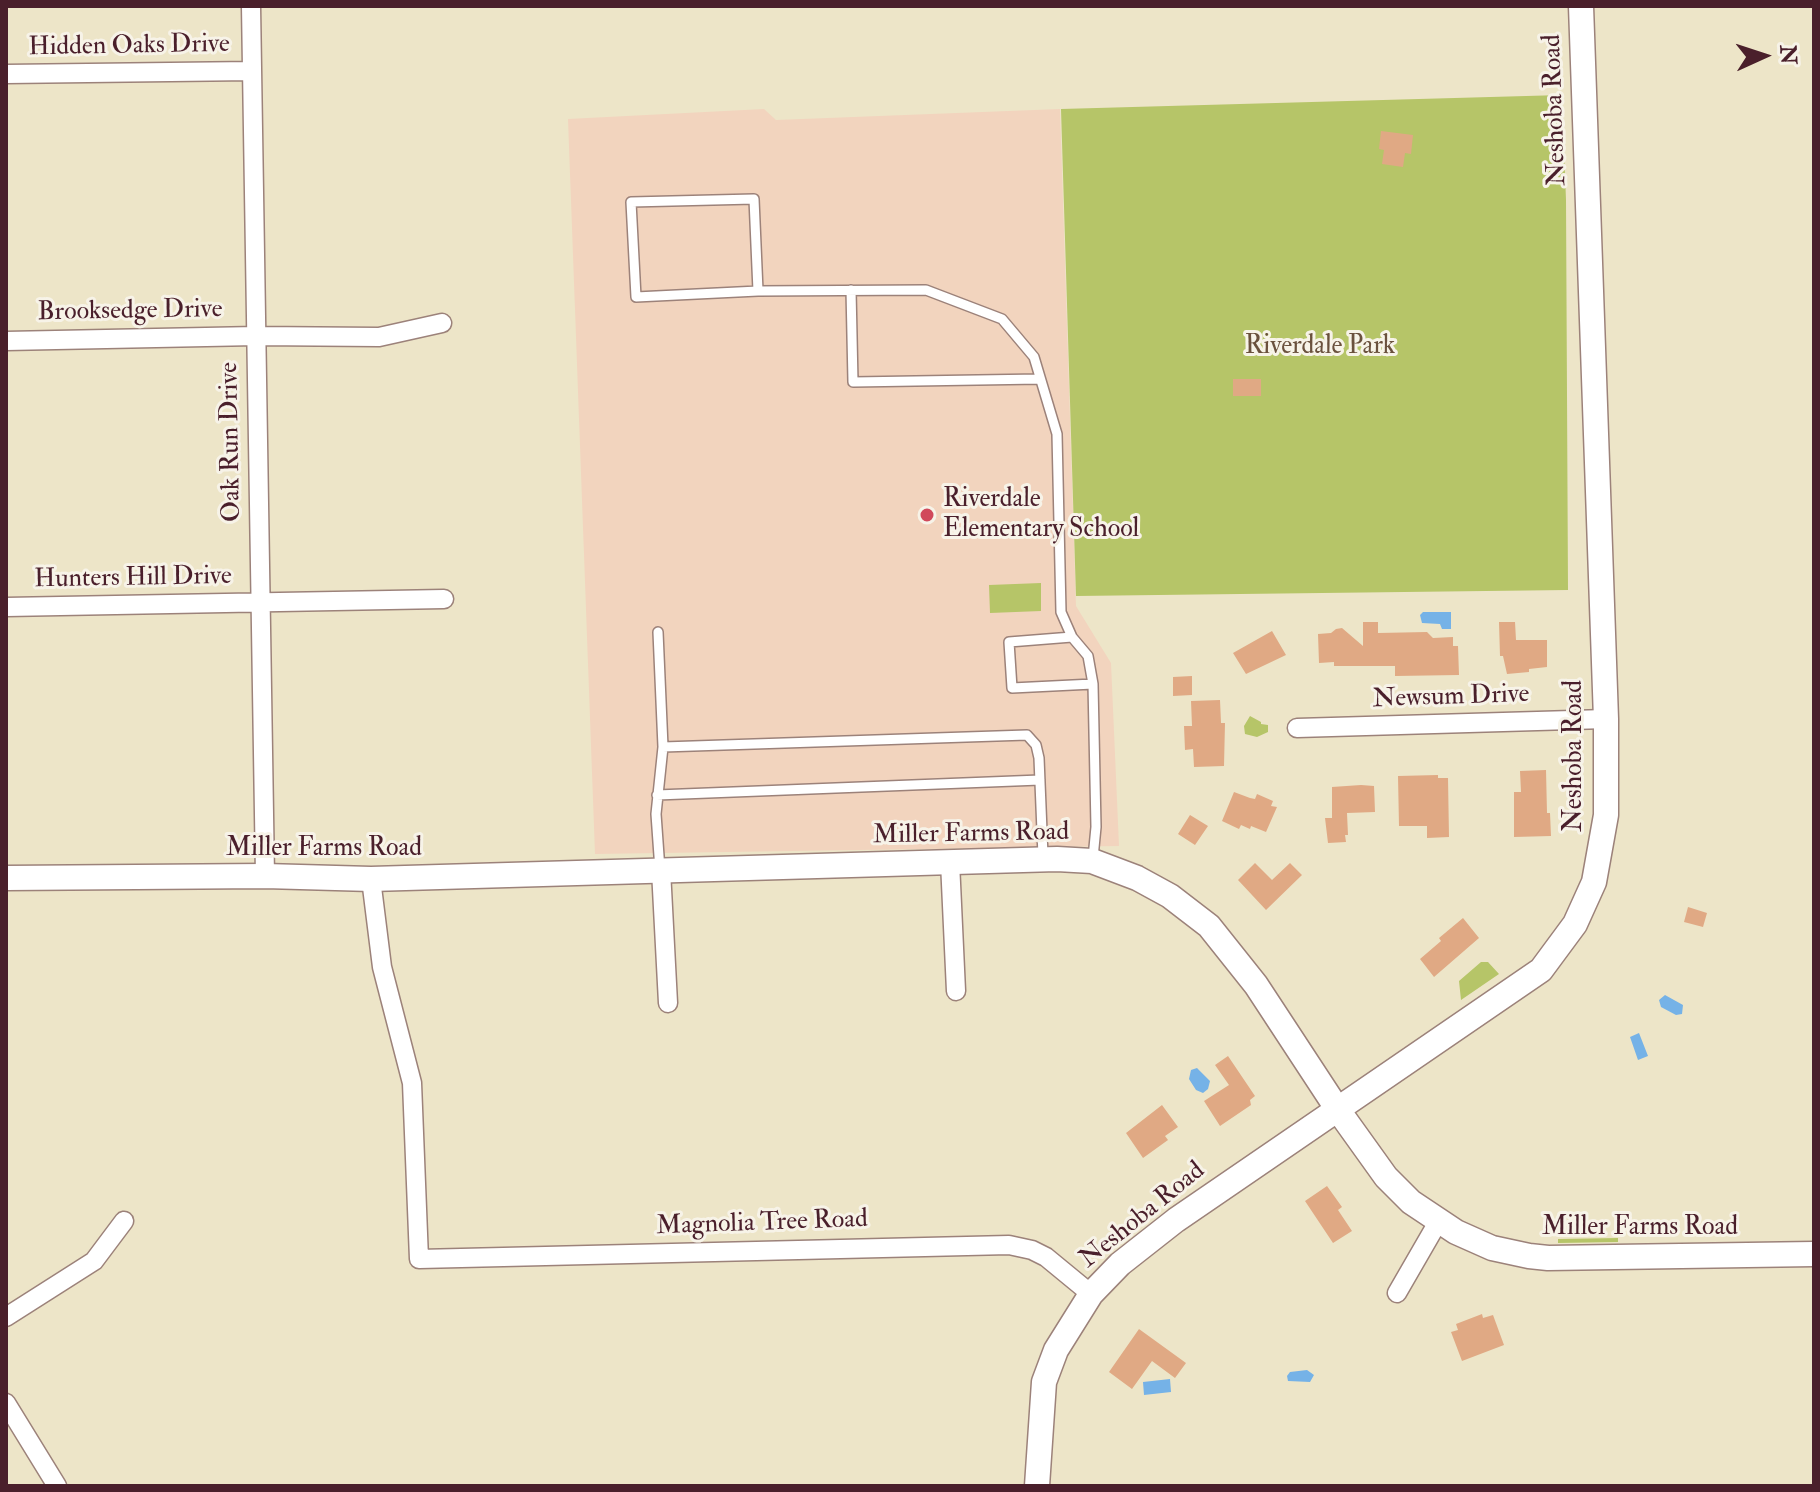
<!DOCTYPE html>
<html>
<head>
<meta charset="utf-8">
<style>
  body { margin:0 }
  #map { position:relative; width:1820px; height:1492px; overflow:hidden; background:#ede5c8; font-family:"IM FELL Double Pica",serif }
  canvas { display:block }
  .frame { position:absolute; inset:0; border:8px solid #4a1f2b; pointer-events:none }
  .north { position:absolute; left:1724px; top:16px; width:80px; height:80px; -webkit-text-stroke:6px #f7f3e8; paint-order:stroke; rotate:87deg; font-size:22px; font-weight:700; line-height:32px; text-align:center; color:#4a1f2b }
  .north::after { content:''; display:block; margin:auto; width:28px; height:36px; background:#4a1f2b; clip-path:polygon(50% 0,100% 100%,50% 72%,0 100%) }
</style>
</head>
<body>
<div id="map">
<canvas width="1820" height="1492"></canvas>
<div class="frame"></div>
<div class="north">N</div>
</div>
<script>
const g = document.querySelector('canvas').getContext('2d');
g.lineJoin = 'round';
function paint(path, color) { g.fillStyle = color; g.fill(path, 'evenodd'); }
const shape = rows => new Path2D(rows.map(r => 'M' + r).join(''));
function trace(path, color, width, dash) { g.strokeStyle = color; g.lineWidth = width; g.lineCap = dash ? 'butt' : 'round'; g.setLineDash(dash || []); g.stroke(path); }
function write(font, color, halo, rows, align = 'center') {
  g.font = font + ' "IM FELL Double Pica",serif'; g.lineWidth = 6; g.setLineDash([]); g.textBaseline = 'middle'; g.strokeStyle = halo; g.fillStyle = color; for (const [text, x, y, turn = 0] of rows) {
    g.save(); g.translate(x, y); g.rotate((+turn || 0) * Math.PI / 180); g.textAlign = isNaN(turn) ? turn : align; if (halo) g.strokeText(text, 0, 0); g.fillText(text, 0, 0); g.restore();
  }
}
const built = shape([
  [764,109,776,120,1060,109,1076,606,1111,663,1119,846,595,854,568,119]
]);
const green = shape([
  [1562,95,1566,200,1568,590,1076,596,1061,109],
  [1041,583,1041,611,990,613,989,585],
  [1250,716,1261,722,1261,724,1268,725,1268,732,1257,737,1245,734,1244,726],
  [1481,962,1488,962,1499,974,1461,1000,1459,981],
  [1618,1238,1618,1242,1558,1243,1558,1239]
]);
const water = shape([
  [1423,612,1451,612,1451,629,1442,629,1440,624,1422,623,1420,615],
  [1665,995,1683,1005,1682,1014,1676,1015,1661,1007,1659,1000],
  [1639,1033,1648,1056,1638,1060,1630,1037],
  [1197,1068,1210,1081,1208,1089,1203,1093,1196,1090,1189,1079,1191,1070],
  [1307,1370,1314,1375,1310,1382,1288,1381,1287,1376,1290,1372],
  [1170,1379,1171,1392,1144,1395,1143,1382]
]);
const building = shape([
  [1381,131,1413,135,1411,154,1405,153,1403,167,1382,164,1384,150,1379,149],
  [1233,379,1261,379,1261,396,1233,396],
  [1363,622,1378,622,1378,633,1427,632,1433,638,1453,637,1453,646,1458,646,1459,675,1395,676,1395,666,1334,666,1334,662,1319,663,1318,634,1331,633,1336,629,1342,628,1363,646],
  [1499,622,1515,622,1516,640,1547,640,1547,667,1529,669,1529,672,1507,674,1503,656,1500,656],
  [1272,631,1286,655,1246,674,1233,653],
  [1192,676,1192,695,1173,696,1173,677],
  [1220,700,1221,723,1225,723,1224,766,1194,767,1193,749,1185,750,1184,726,1192,726,1191,701],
  [1546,770,1547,813,1550,813,1551,836,1514,837,1514,792,1521,792,1520,771],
  [1438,775,1438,778,1448,778,1449,837,1427,838,1427,826,1399,826,1398,776],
  [1361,785,1374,786,1375,812,1347,813,1348,835,1345,835,1346,842,1328,843,1325,818,1332,818,1332,787],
  [1234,792,1250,798,1255,799,1257,794,1273,801,1271,806,1277,807,1266,832,1251,826,1250,829,1241,825,1239,829,1222,821],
  [1190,815,1208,826,1195,845,1178,834],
  [1255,863,1272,880,1290,863,1302,875,1266,910,1238,880],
  [1688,907,1707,913,1703,927,1684,922],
  [1463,918,1479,938,1434,977,1420,959,1441,941,1439,938],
  [1228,1056,1255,1096,1250,1100,1251,1105,1220,1126,1204,1101,1229,1085,1215,1065],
  [1162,1105,1178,1127,1165,1136,1168,1140,1143,1158,1126,1133],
  [1327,1186,1342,1207,1338,1210,1352,1231,1333,1243,1305,1201],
  [1482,1314,1483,1318,1493,1315,1504,1345,1462,1361,1451,1332,1458,1330,1456,1324],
  [1139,1329,1186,1363,1175,1378,1152,1361,1132,1389,1109,1372]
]);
const service = shape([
  [851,290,853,382,1040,379],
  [758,291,636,297,631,202,754,199,758,291,926,290,1002,319,1034,357,1057,434,1061,612,1072,637,1088,656,1093,684,1096,827,1093,858],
  [658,632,663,747],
  [1072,637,1009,642,1012,688,1093,684],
  [657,795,1040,780],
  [660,870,656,814,663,747,1027,735,1036,745,1039,758,1043,856]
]);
const minor = shape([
  [251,6,265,876],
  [6,74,252,71],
  [6,341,256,336,379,337,442,323],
  [6,607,444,599],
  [1297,728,1606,719],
  [950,862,956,991],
  [661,870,668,1003],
  [371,879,382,967,412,1083,419,1259,1009,1245,1032,1250,1046,1257,1091,1294],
  [1397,1293,1438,1222],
  [6,1317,94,1261,124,1221],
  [6,1403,57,1486]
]);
const tertiary = shape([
  [6,878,265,876,371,879,1057,859,1092,861,1137,878,1170,896,1209,926,1256,985,1338,1110,1386,1177,1411,1202,1456,1232,1492,1248,1529,1256,1548,1258,1814,1254],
  [1037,1486,1044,1382,1056,1350,1091,1294,1120,1264,1176,1220,1541,970,1575,924,1594,882,1606,815,1606,719,1581,6]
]);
const markers = [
  [927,515,8,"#d1495b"]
];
const streetNames = [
  ["Hidden Oaks Drive",129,47,-1],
  ["Neshoba Road",1556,110,-92],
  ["Brooksedge Drive",130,312,-1],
  ["Oak Run Drive",232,442,-91],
  ["Hunters Hill Drive",133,579,-1],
  ["Newsum Drive",1451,698,-2],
  ["Neshoba Road",1575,756,-90],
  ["Miller Farms Road",971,835,-1],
  ["Miller Farms Road",324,849],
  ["Neshoba Road",1143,1216,-39],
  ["Magnolia Tree Road",762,1224,-2],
  ["Miller Farms Road",1640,1228]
];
const parkNames = [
  ["Riverdale Park",1320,347]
];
const poiNames = [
  ["Riverdale",943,500],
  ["Elementary School",943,530]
];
paint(built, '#f2d4be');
paint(green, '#b6c568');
paint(water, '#75b2e7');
paint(building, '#e0a984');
trace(service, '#9c827a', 12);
trace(minor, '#9c827a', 21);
trace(tertiary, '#9c827a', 27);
trace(service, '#fff', 9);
trace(minor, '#fff', 18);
trace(tertiary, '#fff', 24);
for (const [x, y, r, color] of markers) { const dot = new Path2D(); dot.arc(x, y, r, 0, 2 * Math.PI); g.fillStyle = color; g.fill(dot); trace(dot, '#f7f3e8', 3); }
write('26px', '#4a1f2b', '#f7f3e8', streetNames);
write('26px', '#6a513d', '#f7f3e8', parkNames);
write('26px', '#4a1f2b', '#f7f3e8', poiNames, 'left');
</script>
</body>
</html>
